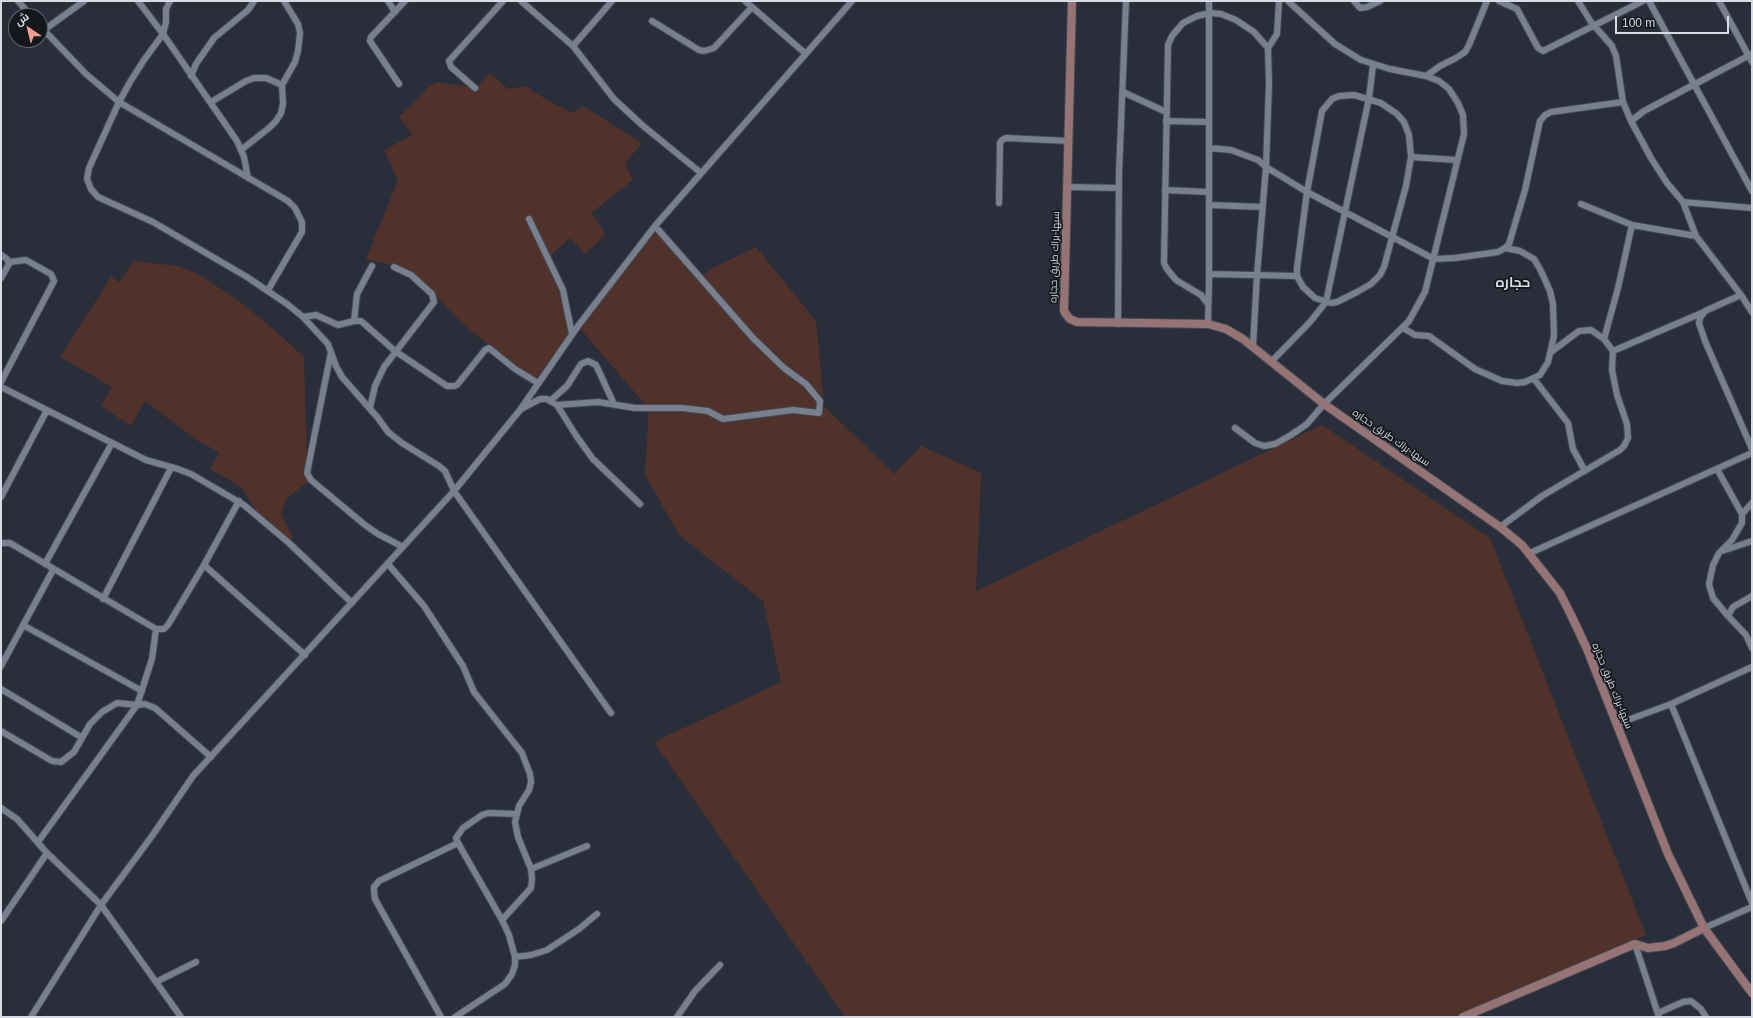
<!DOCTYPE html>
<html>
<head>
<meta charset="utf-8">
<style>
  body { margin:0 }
  #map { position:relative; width:1753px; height:1018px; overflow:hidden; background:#292e3a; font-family:Arial,Cairo,sans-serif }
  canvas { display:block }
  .frame { position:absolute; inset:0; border:2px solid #d7dbe3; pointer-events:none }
  .north { position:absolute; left:8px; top:8px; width:40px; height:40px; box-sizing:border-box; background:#14171c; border:1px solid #62656c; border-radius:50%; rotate:325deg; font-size:11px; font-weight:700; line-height:16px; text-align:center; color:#d7dbe3 }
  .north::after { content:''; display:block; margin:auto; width:14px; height:18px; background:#f49e8a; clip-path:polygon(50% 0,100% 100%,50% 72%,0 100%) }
  .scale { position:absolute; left:1615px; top:16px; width:114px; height:18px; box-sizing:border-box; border:2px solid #d7dbe3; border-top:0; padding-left:5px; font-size:12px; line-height:14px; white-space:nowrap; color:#d7dbe3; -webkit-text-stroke:3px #14171c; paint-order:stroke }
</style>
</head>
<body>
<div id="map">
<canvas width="1753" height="1018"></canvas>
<div class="frame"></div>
<div class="north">ش</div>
<div class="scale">100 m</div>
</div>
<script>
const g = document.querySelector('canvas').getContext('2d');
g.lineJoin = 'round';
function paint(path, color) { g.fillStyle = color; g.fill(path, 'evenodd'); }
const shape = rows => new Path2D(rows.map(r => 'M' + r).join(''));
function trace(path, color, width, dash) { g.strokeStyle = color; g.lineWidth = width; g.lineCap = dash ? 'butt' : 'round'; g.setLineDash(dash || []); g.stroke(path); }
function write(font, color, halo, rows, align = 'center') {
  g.font = font + ' Arial,Cairo,sans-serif'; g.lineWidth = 3.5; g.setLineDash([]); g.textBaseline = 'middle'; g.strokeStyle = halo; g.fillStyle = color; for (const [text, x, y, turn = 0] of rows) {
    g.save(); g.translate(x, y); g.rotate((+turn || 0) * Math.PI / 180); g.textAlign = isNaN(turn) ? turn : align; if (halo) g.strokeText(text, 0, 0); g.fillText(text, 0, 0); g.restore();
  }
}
const green = shape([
  [490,73,508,89,528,86,533,92,572,113,583,106,642,143,625,163,633,180,591,213,600,225,605,235,585,254,570,238,552,254,553,268,563,290,572,334,535,383,462,323,417,277,401,267,366,259,398,180,384,150,413,135,399,117,425,92,424,90,437,82,475,88],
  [658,223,703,275,713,268,756,247,816,321,824,406,894,474,921,446,981,473,976,591,1322,425,1490,538,1646,935,1460,1017,845,1017,654,742,781,682,763,601,679,535,645,475,649,409,578,326],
  [134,261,178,266,200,275,239,301,278,333,304,357,307,473,311,480,286,498,281,515,293,538,289,543,262,520,241,487,210,469,219,452,198,441,145,401,131,426,101,406,112,387,60,357,111,277,119,282]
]);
const street = shape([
  [18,1,31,16],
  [138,1,163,34,237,141,244,157,248,178],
  [170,1,166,9,166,22,163,34,144,60,130,82,119,102,89,168,87,179,91,189,98,197,153,222,247,277,287,304,303,317,328,344,336,366,342,377,378,418,388,432,402,443,439,466,445,471,454,491,611,713],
  [388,1,395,12],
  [521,1,573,46,612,1],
  [745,1,806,54],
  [1354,1,1360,8,1367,7,1380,1],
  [1499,1,1517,9,1538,48,1543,51,1643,1],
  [1578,1,1591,22,1612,46,1616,56,1623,102,1631,121,1651,158,1667,183,1683,202,1696,236,1741,295,1752,312],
  [1649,1,1752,191],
  [1719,1,1752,62],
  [652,21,686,42,699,50,704,51,714,48,752,7],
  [40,26,86,74,119,102,288,201,295,208,302,222,302,232,268,290],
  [44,30,84,1],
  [573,46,614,99,642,125,701,173],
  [1268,48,1277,34,1279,1],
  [191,76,196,64,214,38,248,10,254,1],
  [1426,76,1440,66,1456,58,1465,52,1469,45,1487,1],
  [399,84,370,41,371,37,405,1],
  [475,88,451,67,449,61,503,1],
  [1123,92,1166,112],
  [1354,95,1381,103,1397,114,1404,122,1409,135,1411,157,1406,186,1384,267,1380,275,1371,284,1357,292,1337,302,1331,303,1315,298,1303,287,1297,276,1297,268,1307,192,1322,111,1332,99,1339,96,1354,95],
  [211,102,246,81,254,78,266,78,282,85],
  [1166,121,1208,122],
  [1631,121,1644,111,1752,54],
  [1209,148,1231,150,1258,160,1266,167,1307,192,1434,259,1455,258,1498,252,1505,248,1509,244,1525,190,1540,121,1545,115,1551,112,1623,102],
  [241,150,269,128,276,121,281,113,283,104,282,85,295,62,298,51,300,33,298,24,284,1],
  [1411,157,1457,160],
  [1067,187,1119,188],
  [1165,190,1208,192],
  [1683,202,1752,208],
  [999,203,1000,143,1002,140,1006,138,1069,141],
  [1581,204,1632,225,1696,236],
  [1209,205,1262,207],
  [529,219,563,290,572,334],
  [1,255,7,259,9,264,1,278],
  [1209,274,1297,276],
  [1741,295,1705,311,1700,318,1699,323,1705,341,1752,449],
  [1208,304,1201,295,1176,280,1167,269,1164,263,1168,45,1172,36,1183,23,1197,16,1210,13,1221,14,1236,20,1254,32,1268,48,1269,83,1266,167,1257,275,1253,346],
  [303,317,316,315,338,325,354,321,361,321,395,351,447,386,454,386,457,385,485,350,489,348,515,369,538,383],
  [354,321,357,294,372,266],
  [1118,324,1119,173,1126,1],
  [1208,324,1209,282,1209,1],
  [1403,328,1415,335,1429,336,1475,369,1502,381,1517,383,1525,382,1540,375,1548,362,1554,336,1553,304,1550,291,1540,269,1534,259,1520,251,1505,248],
  [1613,351,1704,312],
  [331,352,307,473,311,480,365,525,378,534,403,547],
  [1551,352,1579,331,1591,330,1604,339],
  [1271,362,1310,322,1326,302,1369,98,1373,65],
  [1534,379,1568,423,1573,449,1585,471],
  [1,382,54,281,51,274,26,260,9,262],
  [1,387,146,460,178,469,191,474,244,505,289,543,352,603],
  [550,401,567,386,581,364,588,361,596,365,614,404],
  [557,405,598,402,635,408,682,408,708,411,723,419,793,410,819,413,820,401,806,384,784,368,753,338,655,226],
  [370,408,375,386,384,367,434,302,432,294,411,275,394,267],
  [521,409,540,399,547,399,557,405,577,437,593,459,640,504],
  [1235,428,1255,443,1264,446,1275,444,1291,435,1307,424,1324,404,1409,321,1425,292,1464,134,1463,115,1458,103,1449,89,1439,81,1426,76,1390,69,1361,60,1335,44,1288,1],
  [1717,469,1742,514,1742,523,1732,540,1719,553,1713,565,1709,584,1713,598,1728,616],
  [1,497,47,410],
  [1742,514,1752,503],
  [1500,527,1542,496,1620,450,1624,446,1628,438,1627,424,1617,395,1612,370,1613,351,1604,339,1618,288,1632,225],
  [1,543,10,543,156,629,164,629,168,625,204,565,239,501],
  [1722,551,1752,541],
  [1530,553,1752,453],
  [45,564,112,443],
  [388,564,424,606,463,666,474,692,522,753,530,774,531,782,529,790,519,806,515,822,518,837,531,869,532,879,531,888,502,920,509,935,515,957,515,965,512,974,505,984,455,1017],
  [204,565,305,655],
  [1752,596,1733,607,1728,616,1746,635,1752,648],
  [103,599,171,468],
  [23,625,142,691],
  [1,666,53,570],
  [1,689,81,737],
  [1671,704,1752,903],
  [1617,724,1671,704,1752,667],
  [1,731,52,761,61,762,74,752,90,724,102,712,117,703,137,705,152,659,156,629],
  [1,808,17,819,47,853,101,905,181,1017],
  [38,842,137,705,145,704,155,708,211,757],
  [531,869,587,846],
  [502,920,458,843,456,838,463,828,482,815,488,813,516,814],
  [1,921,47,853],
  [1704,928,1752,907],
  [1635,944,1659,1017],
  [515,957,531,955,547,950,579,929,597,914],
  [156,982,196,962],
  [1658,1013,1683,1002,1691,1001,1701,1009,1706,1017],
  [31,1017,101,905,152,836,193,776,454,491,520,410,578,326,655,226,852,1],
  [441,1017,375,899,374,892,374,887,379,881,458,843],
  [677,1017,695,991,720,965]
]);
const secondary = shape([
  [1072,1,1064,310,1065,313,1070,319,1077,322,1208,324,1226,329,1243,339,1324,404,1500,527,1522,545,1560,593,1572,617,1587,649,1668,854,1704,928,1752,993],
  [1463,1017,1635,944,1648,948,1665,946,1674,943,1704,928]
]);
const streetNames = [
  ["سبها-براك طريق حجاره",1055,257,-88],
  ["سبها-براك طريق حجاره",1391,438,35],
  ["سبها-براك طريق حجاره",1612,686,68]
];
const districtNames = [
  ["حجاره",1513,283]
];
paint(green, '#50322b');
trace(street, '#444953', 8);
trace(secondary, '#444953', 10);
trace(street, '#79808d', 6);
trace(secondary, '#967374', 8);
write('10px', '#d7dbe3', '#14171c', streetNames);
write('bold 14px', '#d7dbe3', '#14171c', districtNames);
</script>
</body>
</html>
